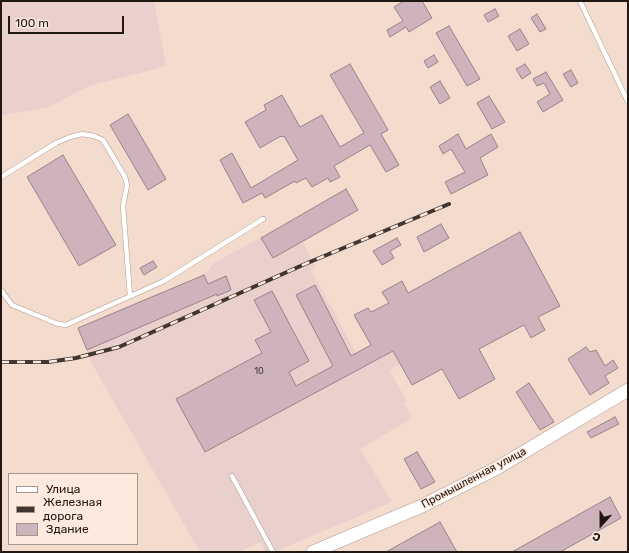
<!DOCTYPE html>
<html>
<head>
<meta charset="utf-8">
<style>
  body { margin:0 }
  #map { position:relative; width:629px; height:553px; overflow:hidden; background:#f3dbce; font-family:Rubik,sans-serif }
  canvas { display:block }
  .frame { position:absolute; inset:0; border:2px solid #201713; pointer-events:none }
  .legend { position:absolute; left:8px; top:473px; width:130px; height:72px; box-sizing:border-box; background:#fde9de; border:1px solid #a5958d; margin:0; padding:5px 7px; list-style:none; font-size:12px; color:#201713 }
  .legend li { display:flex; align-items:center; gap:8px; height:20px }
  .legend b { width:20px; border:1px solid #a5958d }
  .north { position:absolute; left:581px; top:505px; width:40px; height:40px; -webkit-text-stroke:3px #fde9de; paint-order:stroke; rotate:201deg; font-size:11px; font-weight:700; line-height:16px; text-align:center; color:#201713 }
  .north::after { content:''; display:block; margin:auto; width:14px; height:18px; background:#201713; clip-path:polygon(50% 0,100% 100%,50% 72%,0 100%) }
  .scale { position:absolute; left:8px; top:16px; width:116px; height:18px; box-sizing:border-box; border:2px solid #201713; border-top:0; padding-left:5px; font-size:12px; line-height:14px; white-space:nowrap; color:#201713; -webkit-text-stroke:3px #fde9de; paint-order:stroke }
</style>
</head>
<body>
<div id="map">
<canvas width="629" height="553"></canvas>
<div class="frame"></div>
<ul class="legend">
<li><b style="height:5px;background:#fff"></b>Улица</li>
<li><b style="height:5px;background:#413530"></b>Железная дорога</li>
<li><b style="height:11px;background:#cdb3bc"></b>Здание</li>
</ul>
<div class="north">С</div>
<div class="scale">100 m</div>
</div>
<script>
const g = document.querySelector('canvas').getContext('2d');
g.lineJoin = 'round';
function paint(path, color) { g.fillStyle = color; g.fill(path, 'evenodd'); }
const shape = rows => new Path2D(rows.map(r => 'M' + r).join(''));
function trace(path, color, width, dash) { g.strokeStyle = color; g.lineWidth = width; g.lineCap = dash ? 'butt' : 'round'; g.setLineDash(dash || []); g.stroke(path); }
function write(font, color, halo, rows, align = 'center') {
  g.font = font + ' Rubik,sans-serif'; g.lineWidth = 3; g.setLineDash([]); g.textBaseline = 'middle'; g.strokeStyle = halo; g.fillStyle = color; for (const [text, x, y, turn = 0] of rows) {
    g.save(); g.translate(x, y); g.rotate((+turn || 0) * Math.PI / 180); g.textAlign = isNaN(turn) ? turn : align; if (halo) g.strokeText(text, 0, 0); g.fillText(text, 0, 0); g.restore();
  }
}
const industrial = shape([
  [1,1,154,1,166,66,89,86,47,108,1,115],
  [261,238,273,258,302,241,316,267,311,270,356,353,386,337,400,364,389,370,407,401,404,403,412,418,360,449,392,502,274,552,266,552,261,542,238,552,200,552,92,364,87,350,213,296,204,275,215,262]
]);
const building = shape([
  [404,1,422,1,432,18,409,32,406,27,390,37,387,30,403,21,394,7,404,1],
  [495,9,499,16,488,22,484,15,495,9],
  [537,14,546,29,540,32,531,18,537,14],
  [449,26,480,79,467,86,436,33,449,26],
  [520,29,529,44,517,51,508,36,520,29],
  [434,55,438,62,428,68,424,61,434,55],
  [350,64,388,130,381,134,399,165,386,172,370,145,334,166,340,177,330,182,328,178,312,187,306,178,296,183,295,181,265,198,262,193,243,203,220,160,232,153,251,188,298,160,284,136,282,137,281,136,260,148,245,122,266,110,264,105,282,95,300,127,322,115,340,147,364,133,330,75,350,64],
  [525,64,531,73,522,79,516,69,525,64],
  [571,70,578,83,571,87,563,74,571,70],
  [546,72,563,100,543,112,537,102,550,94,544,83,537,86,533,79,546,72],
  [440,81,450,98,440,104,430,87,440,81],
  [489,96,505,122,492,129,477,103,489,96],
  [128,114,166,179,148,190,110,125,128,114],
  [458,134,466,149,491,134,498,147,480,158,488,175,451,194,445,182,465,172,451,149,443,154,439,146,458,134],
  [63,155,116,245,79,266,27,177,63,155],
  [346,189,358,210,273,258,261,238,346,189],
  [441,224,449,238,424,252,417,237,441,224],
  [520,232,560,306,538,317,545,330,531,338,524,325,479,349,495,379,459,399,442,369,412,385,393,351,205,452,176,399,262,353,255,340,271,332,254,300,272,291,309,361,289,372,296,386,333,366,296,295,315,285,351,356,371,345,354,315,368,308,371,312,389,303,382,292,402,281,408,293,520,232],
  [397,238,401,245,390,251,394,258,382,265,373,251,397,238],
  [153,261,157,267,144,275,140,268,153,261],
  [204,275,208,284,226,276,231,290,217,296,217,294,87,350,78,328,204,275],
  [586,347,590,352,596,350,605,366,613,360,618,368,605,376,609,383,590,395,568,359,586,347],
  [529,383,554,422,540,430,516,392,529,383],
  [615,417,619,424,591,438,587,432,615,417],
  [417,452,435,482,421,489,404,459,417,452],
  [610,497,621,518,560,552,512,552,610,497],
  [440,522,457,552,386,552,440,522]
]);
const lane = shape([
  [580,1,628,102],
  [1,177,56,143,70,137,82,134,94,136,103,140,125,177,127,185,123,206,130,296],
  [1,290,12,305,58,324,66,325,164,281,263,219],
  [232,476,273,552]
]);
const secondary = shape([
  [313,552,422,506,497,468,628,390]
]);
const rail = shape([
  [1,362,48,362,76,358,119,347,305,264,449,204]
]);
const numberNames = [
  ["10",259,371]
];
const streetNames = [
  ["Промышленная улица",474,478,-28]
];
paint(industrial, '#ead0cc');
paint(building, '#cdb3bc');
trace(building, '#9a818a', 1);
trace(lane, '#b09a8d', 5.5);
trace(secondary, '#b09a8d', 14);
trace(lane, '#fff', 4.5);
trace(secondary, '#fff', 13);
trace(rail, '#413530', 4);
trace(rail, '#fde9de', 2.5, [8]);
write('9px', '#4b3e3d', null, numberNames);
write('11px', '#201713', '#fde9de', streetNames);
</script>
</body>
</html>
